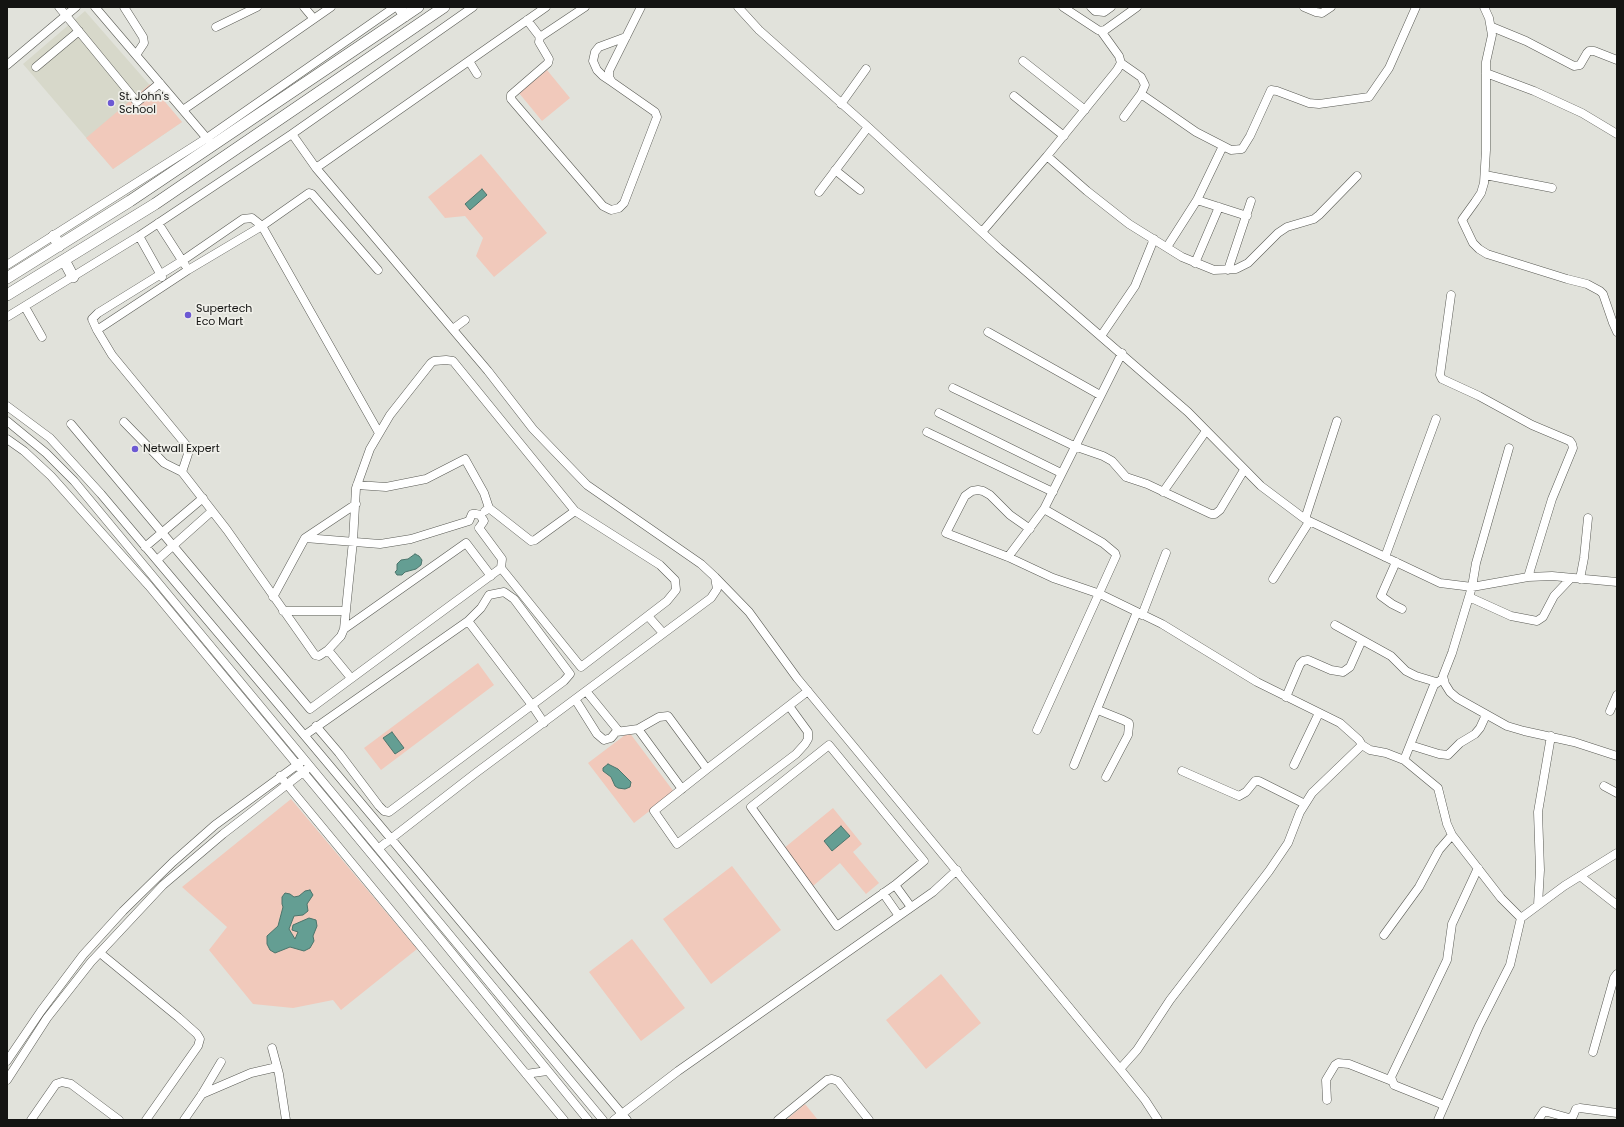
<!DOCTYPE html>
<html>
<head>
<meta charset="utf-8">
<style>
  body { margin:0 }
  #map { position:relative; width:1624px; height:1127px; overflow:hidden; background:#e1e2db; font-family:Poppins,sans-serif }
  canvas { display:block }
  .frame { position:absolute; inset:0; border:8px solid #141412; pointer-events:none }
</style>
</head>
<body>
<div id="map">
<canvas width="1624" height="1127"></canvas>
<div class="frame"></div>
</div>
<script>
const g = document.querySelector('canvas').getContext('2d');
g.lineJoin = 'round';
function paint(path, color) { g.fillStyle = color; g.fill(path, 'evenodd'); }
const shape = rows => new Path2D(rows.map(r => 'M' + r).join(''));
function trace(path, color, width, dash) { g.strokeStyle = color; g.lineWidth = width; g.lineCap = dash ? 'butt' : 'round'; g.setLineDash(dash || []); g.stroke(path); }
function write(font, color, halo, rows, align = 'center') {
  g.font = font + ' Poppins,sans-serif'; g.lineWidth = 3.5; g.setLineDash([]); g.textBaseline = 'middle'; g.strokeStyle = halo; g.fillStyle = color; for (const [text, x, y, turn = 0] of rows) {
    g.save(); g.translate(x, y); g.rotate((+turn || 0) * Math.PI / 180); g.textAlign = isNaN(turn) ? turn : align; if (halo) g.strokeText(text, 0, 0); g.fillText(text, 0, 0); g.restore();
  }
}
const built = shape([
  [85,11,182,122,113,169,23,64]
]);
const green = shape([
  [547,70,570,98,542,121,519,93],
  [150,84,182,122,113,169,86,138],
  [481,154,547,233,494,277,476,256,483,238,465,216,445,218,428,197],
  [478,663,494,685,381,770,364,748],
  [629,732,674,792,634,823,588,763],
  [291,799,417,949,341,1010,333,1000,293,1008,253,1004,209,950,227,927,182,887],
  [833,808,862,844,853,852,879,883,866,894,840,863,813,886,783,849],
  [732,866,781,930,711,984,663,919],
  [632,939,685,1008,641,1041,589,972],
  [941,974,981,1023,926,1069,886,1020],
  [805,1104,818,1120,786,1120]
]);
const water = shape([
  [482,189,487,195,470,210,465,204,482,189],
  [415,554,419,556,422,560,421,565,416,569,405,572,402,575,397,575,395,572,397,570,397,564,401,560,408,559,415,554],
  [392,732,404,748,395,754,383,738,392,732],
  [608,764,618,769,631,782,630,787,625,789,618,788,615,786,611,777,603,771,603,768,608,764],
  [841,826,850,836,832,851,824,841,841,826],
  [310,890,313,895,307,904,308,911,303,915,294,916,289,929,295,939,298,932,292,930,293,925,309,918,316,920,317,926,313,936,314,941,310,948,304,951,290,947,275,953,270,950,267,944,267,936,278,926,283,907,282,904,282,897,285,893,290,894,294,897,299,896,305,891,310,890]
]);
const minor = shape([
  [59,7,137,102,160,83],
  [95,7,210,142],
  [124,7,143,37,144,43,136,55],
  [304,7,314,19],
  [738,7,759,30,868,127,999,248,1188,412,1261,486,1305,519,1440,583,1472,587,1528,577,1552,576,1617,582],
  [1063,7,1098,30,1101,31,1105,30,1137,7],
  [1091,7,1095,11,1104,12,1111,7],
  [1304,7,1316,12,1322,13,1331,7],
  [1484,7,1489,18,1492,35,1486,62,1486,150,1484,183,1481,193,1475,202,1462,220,1473,243,1479,249,1487,254,1567,279,1587,284,1600,291,1603,294,1613,323,1617,332],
  [527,20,540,37,539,42,549,59,548,63,511,95,511,99,603,206,611,210,619,208,624,203,657,117,655,112,612,82,609,77,609,71,641,7],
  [216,27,257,7],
  [1492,27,1526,41,1574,66,1580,65,1587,53,1589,51,1594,51,1617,60],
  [540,37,585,7],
  [469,61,477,74],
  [1023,61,1085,110],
  [1121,63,1141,77,1145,85,1141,94,1124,117],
  [7,65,76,7],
  [36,67,79,31],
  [1486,73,1534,91,1582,113,1617,134],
  [612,82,603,76,597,70,593,61,595,52,599,47,626,37],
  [1141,94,1196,132,1231,150,1242,149,1250,136,1271,90,1277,91,1309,103,1319,104,1369,97,1389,68,1416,7],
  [1014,96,1064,136],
  [841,104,866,69],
  [183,110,331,7],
  [292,134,473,7],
  [1047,156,1087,191,1129,224,1182,257,1214,270,1236,269,1248,263,1278,233,1287,227,1314,219,1319,215,1357,176],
  [316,168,546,7],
  [835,170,860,190],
  [1485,175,1552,188],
  [819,192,868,127],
  [1197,200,1247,216],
  [158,223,185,265],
  [982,232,1047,156,1117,70,1121,63,1119,56,1101,31],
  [139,236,162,277],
  [1167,247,1197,200,1223,146],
  [1195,263,1219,207],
  [7,265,207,138,395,7],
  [1228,270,1251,201],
  [1451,295,1440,375,1442,379,1479,396,1532,425,1570,441,1572,444,1573,448,1552,499,1528,577],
  [25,307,42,337],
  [7,317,139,236,292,134,316,168,488,371,533,429,587,485,701,564,715,577,717,589,711,598,477,772,379,848],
  [453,329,465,320],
  [97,330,188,270,262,226,309,193,312,194,378,270],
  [988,332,1100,395],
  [1101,336,1135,286,1154,239],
  [953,388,1074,446,1103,456,1112,461,1126,477,1147,484,1211,514,1215,514,1220,510,1244,470],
  [7,406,50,438,101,494,278,704,627,1120],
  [939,413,1061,473],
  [7,421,46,453,74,481,603,1120],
  [124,422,164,463,182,472],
  [71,424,310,709,501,568,502,559,479,528],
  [927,432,1053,492],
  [7,439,24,451,51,476,149,586,400,889,588,1120],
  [1509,448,1476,563,1472,587,1452,653,1443,676,1445,684,1450,692,1457,698,1507,726,1524,731,1574,742,1617,756],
  [357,485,386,487,426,479,465,459,484,493,489,508,485,511],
  [1163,492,1206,431],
  [1305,519,1337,421],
  [1030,529,1010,515,990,495,983,491,978,490,972,491,965,496,946,533,1008,557,1053,578,1100,594,1162,624,1257,682,1340,723,1359,740,1362,745,1370,750,1386,753,1404,760,1438,788,1447,824,1452,835,1501,898,1521,918],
  [305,538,356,504],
  [145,547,203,498],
  [1008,557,1044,509,1122,353],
  [1385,557,1436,419],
  [157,560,212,511],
  [1396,562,1381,596,1392,604,1402,609],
  [501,568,581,667,667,601,676,590,675,580,660,565,575,511],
  [715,577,749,612,797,678,1120,1069,1145,1100,1158,1120],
  [1273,579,1309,522],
  [1580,579,1584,558,1588,518],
  [273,597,305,538,380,544,411,539,469,521,472,514,476,514,480,515,484,521,479,528],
  [1469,597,1511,616,1537,621,1543,617,1554,596,1571,578],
  [283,611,346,611],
  [1142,615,1166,553],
  [648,616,663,633],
  [1335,625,1391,656,1406,671,1416,676,1436,682],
  [344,629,466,543,491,576],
  [328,650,341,636,344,629,353,541,356,488,370,449,390,415,431,363,434,361,446,360,453,361,575,511,535,540,531,541,489,508],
  [351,678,328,650,319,656,315,655,227,530,182,472,188,454,187,446,112,355,97,330,92,319,98,313,182,261,243,219,252,218,262,226,379,433],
  [1286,697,1300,664,1303,661,1308,660,1331,670,1343,672,1350,667,1362,640],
  [575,699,597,734,604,740,611,738,616,732,617,729,586,691],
  [1098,710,1123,720,1129,723,1129,726,1128,735,1106,777],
  [1610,711,1617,695],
  [316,726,339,753,379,806,384,811,389,812,532,705,468,621],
  [638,729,682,789],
  [1037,730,1116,556,1115,553,1103,543,1044,509],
  [616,732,638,729,659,717,668,716,707,769,808,691],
  [305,735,468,621,481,608,489,595,504,592,514,599,570,674,564,681,532,705,544,723],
  [829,745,924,861,895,885,837,926,751,807,829,745],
  [1410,745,1439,754,1448,755,1460,743,1475,734,1480,728,1486,715],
  [1404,760,1434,685,1441,680],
  [1074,765,1137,612],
  [1294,765,1319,713],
  [707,769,654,811,677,844,796,754,805,744,808,739,808,732,789,706],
  [1182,771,1239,796,1246,792,1255,781,1259,781,1305,804],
  [280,776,564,1120],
  [1604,786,1617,793],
  [1580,876,1617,905],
  [895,885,911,907],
  [883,893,899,916],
  [1538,905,1540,870,1538,812,1551,736],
  [1384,935,1419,887,1439,850,1452,835],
  [100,953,178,1017,197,1034,200,1039,198,1046,146,1120],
  [272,1048,279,1074,286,1120],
  [1593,1052,1614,978,1617,974],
  [7,1061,41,1011,83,955,123,911,173,862,215,825,301,762],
  [1120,1069,1137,1050,1170,1000,1269,871,1288,843,1300,812,1312,793,1362,745],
  [526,1074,547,1071],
  [7,1080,47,1018,91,962,163,885,223,834,307,769],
  [202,1094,251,1073,277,1067],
  [1327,1100,1326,1080,1335,1065,1338,1063,1349,1064,1392,1081],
  [1444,1105,1394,1085,1391,1077,1447,960,1452,924,1478,868],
  [31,1120,56,1084,62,1082,71,1084,119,1120],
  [184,1120,202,1094,221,1062],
  [614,1120,678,1071,933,892,957,870],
  [778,1120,827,1080,832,1079,838,1081,869,1120],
  [1438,1120,1479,1026,1510,965,1521,918,1564,886,1617,853],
  [1538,1120,1544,1111,1569,1118,1573,1116,1576,1109,1580,1108,1617,1113]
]);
const major = shape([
  [399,7,405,16],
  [54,236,59,246],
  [64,260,73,277],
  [7,278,130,201,418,7],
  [7,295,155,204,444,7]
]);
const markers = [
  [111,103,4,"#6c59d3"],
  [188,315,4,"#6c59d3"],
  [135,449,4,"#6c59d3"]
];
const poiNames = [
  ["St. John's",119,97],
  ["School",119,110],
  ["Supertech",196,309],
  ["Eco Mart",196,322],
  ["Netwall Expert",143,449]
];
paint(built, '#d7d8ca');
paint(green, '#f1c9bb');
paint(water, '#649e93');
trace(water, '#4c756c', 1);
trace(minor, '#595a54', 9);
trace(major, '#595a54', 12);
trace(minor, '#fff', 8);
trace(major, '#fff', 11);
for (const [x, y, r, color] of markers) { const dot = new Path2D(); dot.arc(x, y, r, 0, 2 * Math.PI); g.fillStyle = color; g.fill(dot); trace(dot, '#efefe9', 1.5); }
write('11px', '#141412', '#efefe9', poiNames, 'left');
</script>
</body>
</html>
